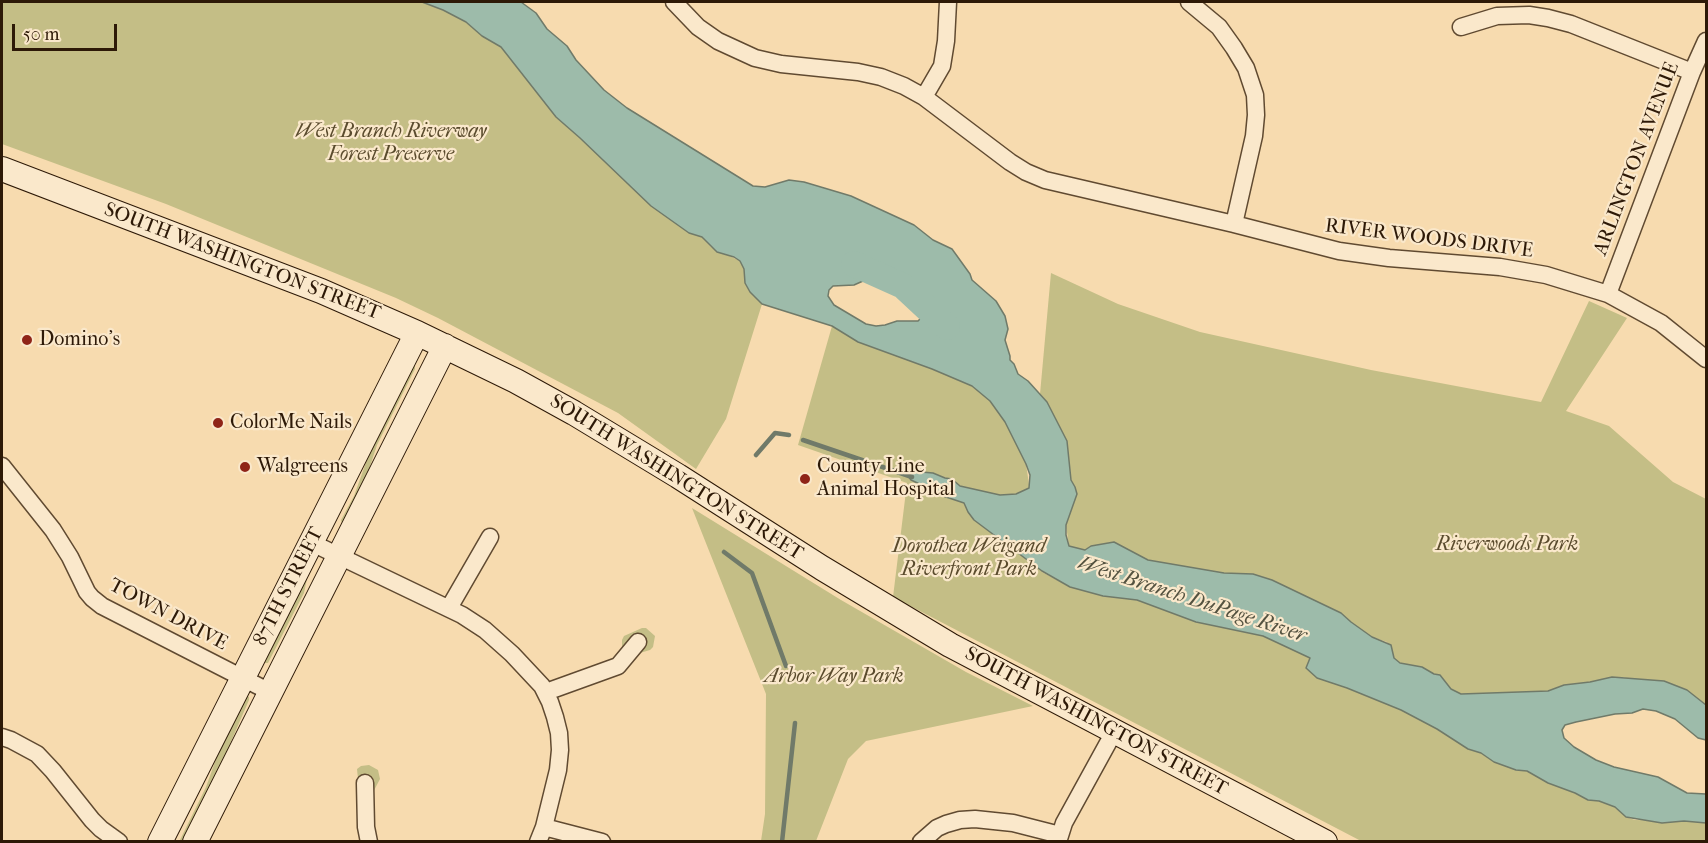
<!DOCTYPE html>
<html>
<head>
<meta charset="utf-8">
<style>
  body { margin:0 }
  #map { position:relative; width:1708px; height:843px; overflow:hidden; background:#f7dbaf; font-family:"IM FELL French Canon",serif }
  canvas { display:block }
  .frame { position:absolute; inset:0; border:3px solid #2d1907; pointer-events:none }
  .scale { position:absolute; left:12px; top:24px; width:105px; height:27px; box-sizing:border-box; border:3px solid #2d1907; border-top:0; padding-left:8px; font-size:18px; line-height:21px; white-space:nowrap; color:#2d1907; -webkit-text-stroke:4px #fae8cb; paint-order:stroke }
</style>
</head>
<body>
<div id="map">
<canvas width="1708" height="843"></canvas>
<div class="frame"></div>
<div class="scale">50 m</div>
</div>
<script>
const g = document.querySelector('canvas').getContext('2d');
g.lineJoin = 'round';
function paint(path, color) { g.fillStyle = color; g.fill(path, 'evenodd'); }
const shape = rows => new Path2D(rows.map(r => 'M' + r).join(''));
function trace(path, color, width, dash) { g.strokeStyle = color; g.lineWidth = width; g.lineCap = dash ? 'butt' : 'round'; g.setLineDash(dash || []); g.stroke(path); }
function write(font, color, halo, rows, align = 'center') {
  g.font = font + ' "IM FELL French Canon",serif'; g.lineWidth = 4.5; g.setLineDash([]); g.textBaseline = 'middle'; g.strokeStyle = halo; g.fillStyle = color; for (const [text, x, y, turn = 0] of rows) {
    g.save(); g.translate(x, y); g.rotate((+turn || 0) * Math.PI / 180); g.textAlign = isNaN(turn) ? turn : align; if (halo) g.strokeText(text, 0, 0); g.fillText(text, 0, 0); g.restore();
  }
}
const green = shape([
  [2,2,422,2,443,10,466,22,482,36,501,47,556,117,689,233,702,237,711,247,740,261,744,269,745,283,750,292,762,304,726,419,696,469,618,413,438,318,396,298,166,204,2,144],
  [1051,273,1118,304,1200,332,1371,370,1541,402,1589,301,1627,318,1566,411,1609,426,1673,482,1706,499,1706,705,1623,677,1612,677,1590,682,1564,685,1548,691,1535,692,1461,694,1451,689,1440,675,1434,674,1422,667,1400,663,1394,658,1387,642,1372,637,1351,622,1341,613,1272,580,1253,574,1224,573,1148,560,1114,542,1091,546,1085,550,1069,546,1066,525,1074,502,1075,487,1071,480,1067,441,1047,402,1040,394],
  [832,326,858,342,932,369,972,386,990,401,1005,422,1026,464,1042,572,1070,587,1103,596,1137,600,1196,622,1263,636,1310,658,1317,678,1347,688,1401,710,1437,729,1468,749,1481,753,1494,762,1516,770,1527,771,1548,783,1575,793,1588,800,1599,801,1615,807,1626,817,1635,820,1684,821,1706,823,1706,841,1361,841,893,597,907,483,798,445],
  [412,365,415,366,415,369,377,445,362,491,342,525,341,520,354,496,369,454],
  [692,508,841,600,966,672,1033,706,866,741,848,759,816,841,761,841,765,814,766,694],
  [308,574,304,593,268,663,264,663,263,662],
  [642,628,646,628,655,636,653,647,650,650,633,655,622,651,622,640,624,636],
  [246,695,249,697,249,700,208,795,185,841,179,842,206,787,226,731],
  [369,765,378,770,380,779,370,798,359,789,357,769,361,766]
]);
const water = shape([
  [422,2,521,2,536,13,547,29,567,46,576,60,604,90,627,108,753,186,765,187,789,180,804,182,851,196,914,225,933,240,952,249,970,274,972,280,996,301,1005,316,1008,329,1005,340,1010,356,1010,360,1014,364,1018,374,1028,381,1047,402,1067,441,1071,480,1075,487,1077,494,1066,525,1066,535,1069,546,1085,550,1091,546,1114,542,1148,560,1224,573,1253,574,1272,580,1341,613,1351,622,1372,637,1391,645,1394,658,1400,663,1422,667,1434,674,1440,675,1451,689,1461,694,1548,691,1564,685,1590,682,1612,677,1664,681,1687,690,1706,705,1706,740,1698,738,1675,719,1656,711,1643,709,1632,713,1615,714,1576,722,1565,725,1562,730,1564,738,1574,747,1596,760,1614,767,1658,777,1687,793,1706,794,1706,823,1684,821,1662,823,1626,817,1615,807,1599,801,1588,800,1575,793,1548,783,1527,771,1516,770,1494,762,1481,753,1468,749,1437,729,1401,710,1347,688,1317,678,1306,668,1310,658,1263,636,1196,622,1137,600,1103,596,1070,587,1042,571,974,520,968,512,964,503,931,492,926,490,924,486,911,480,908,476,915,469,921,472,933,473,945,478,952,479,960,486,1000,495,1016,494,1029,488,1030,475,1026,464,1005,422,990,401,972,386,932,369,858,342,832,326,762,304,750,292,745,283,744,269,740,261,734,257,717,252,702,237,689,233,651,206,580,138,556,117,501,47,482,36,466,22,443,10,422,2],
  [886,278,898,282,916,296,924,310,923,316,918,321,897,321,885,325,876,326,866,324,834,305,828,296,829,290,833,286,854,285,863,281,886,278]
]);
const stream = shape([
  [803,440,912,477],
  [756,455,775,433,789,435],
  [724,552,752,573,786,666],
  [782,842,795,723]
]);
const river = shape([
  [854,264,903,286,947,327]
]);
const street = shape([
  [674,2,698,27,718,41,755,58,781,64,858,72,881,77,904,86,924,97,1010,162,1026,172,1045,180,1234,224,1339,251,1389,258,1500,267,1546,275,1608,294,1661,323,1706,359],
  [1189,2,1219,27,1234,48,1246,68,1255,95,1256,115,1254,136,1234,224],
  [1461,27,1497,16,1529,15,1548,18,1571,24,1692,72],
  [924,97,942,66,946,41,948,2],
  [1608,294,1692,72,1706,41],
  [2,466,53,530,70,557,87,592,92,598,102,606,270,692],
  [312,543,462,615,485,630,512,654,542,686,550,702,555,717,559,733,560,750,558,770,544,827,538,842],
  [449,608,490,537],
  [546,692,618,666,638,642],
  [2,737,11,740,37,754,53,771,92,820,101,829,119,842],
  [365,783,366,827,369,842],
  [544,827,602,842],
  [921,842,937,828,946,824,960,820,975,819,1013,823,1060,835],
  [1058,842,1064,823,1114,732]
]);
const secondary = shape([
  [2,169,321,291,417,333,516,381,574,413,678,476,822,568,950,645,1325,842],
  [160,842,417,333],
  [195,842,445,346]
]);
const markers = [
  [27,340,6,"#8f2418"],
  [218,423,6,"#8f2418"],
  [245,467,6,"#8f2418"],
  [805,479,6,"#8f2418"]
];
const parkNames = [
  ["West Branch Riverway",391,132],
  ["Forest Preserve",391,155],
  ["Riverwoods Park",1507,545],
  ["Dorothea Weigand",969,547],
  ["Riverfront Park",969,570],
  ["Arbor Way Park",834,677]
];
const streetNames = [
  ["ARLINGTON AVENUE",1637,159,-69],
  ["RIVER WOODS DRIVE",1429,239,7],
  ["SOUTH WASHINGTON STREET",242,262,21],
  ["SOUTH WASHINGTON STREET",676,478,32],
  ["87TH STREET",289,587,-63],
  ["TOWN DRIVE",168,615,28],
  ["SOUTH WASHINGTON STREET",1096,722,28]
];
const poiNames = [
  ["Domino's",39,340],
  ["ColorMe Nails",230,423],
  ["Walgreens",257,467],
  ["County Line",817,467],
  ["Animal Hospital",817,490]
];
const waterNames = [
  ["West Branch DuPage River",1192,600,18]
];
paint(green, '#c4be86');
paint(water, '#9dbbaa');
trace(water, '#707a69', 1.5);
trace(stream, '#707a69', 4.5);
trace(river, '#9dbbaa', 26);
trace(street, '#604a31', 19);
trace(secondary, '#2d1907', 26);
trace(street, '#fae8cb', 16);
trace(secondary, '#fae8cb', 24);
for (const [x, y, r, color] of markers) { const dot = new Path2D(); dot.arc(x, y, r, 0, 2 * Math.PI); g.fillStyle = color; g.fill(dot); trace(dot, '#fae8cb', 2); }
write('italic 20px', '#5a4b2d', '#fae8cb', parkNames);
write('20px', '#2d1907', '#fae8cb', streetNames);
write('20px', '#2d1907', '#fae8cb', poiNames, 'left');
write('italic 21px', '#545240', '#fae8cb', waterNames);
</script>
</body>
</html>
